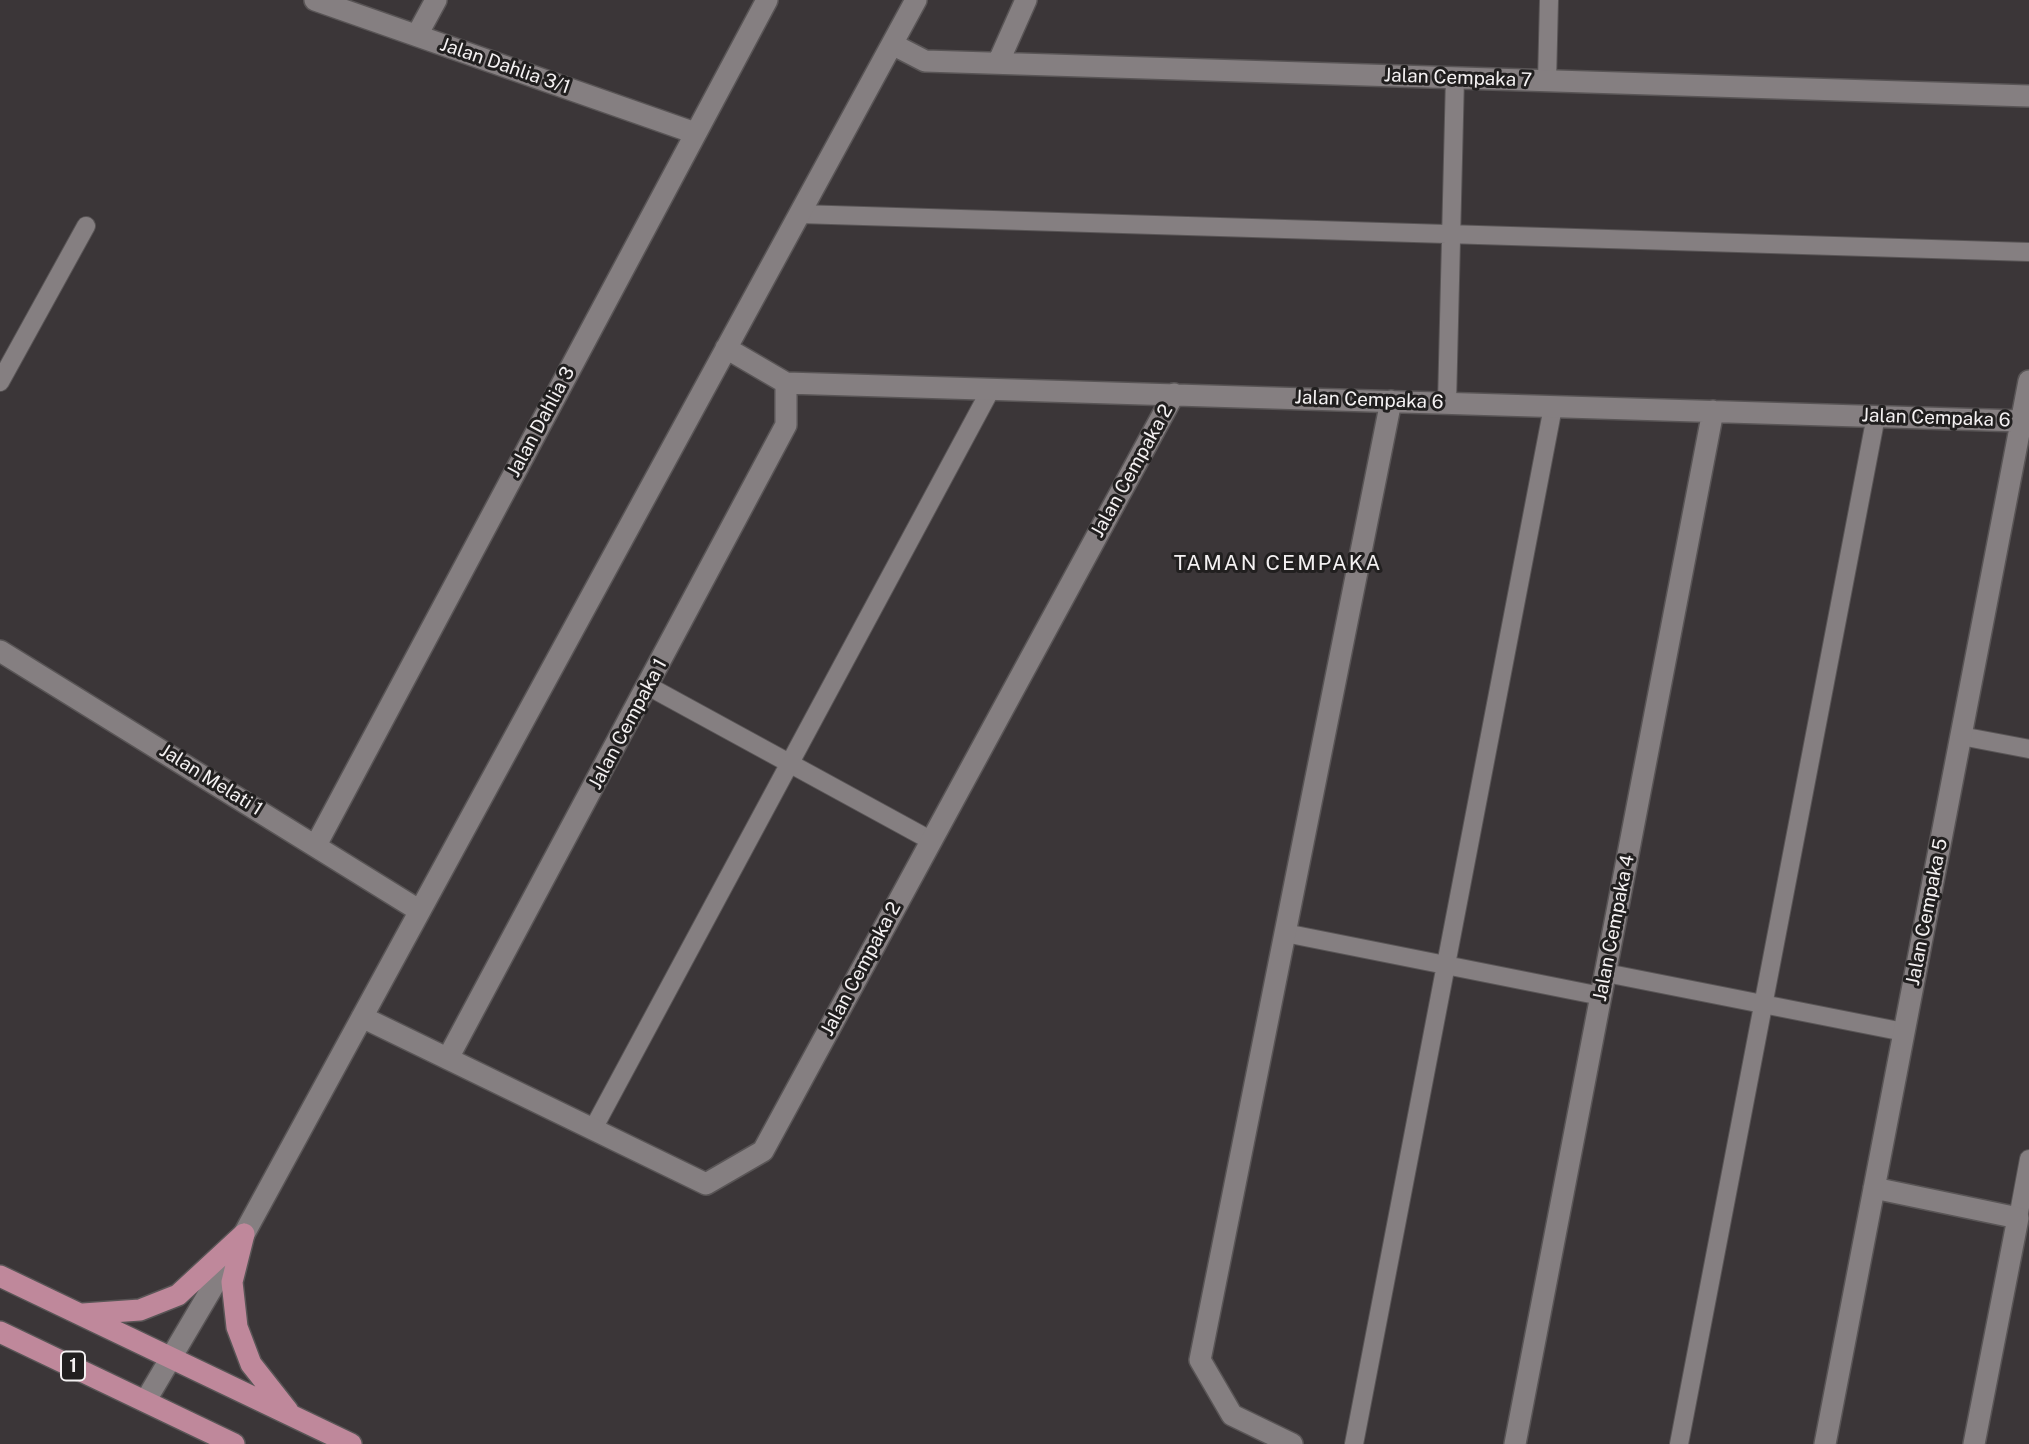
<!DOCTYPE html>
<html>
<head>
<meta charset="utf-8">
<style>
  body { margin:0 }
  canvas { display:block; background:#3b3638 }
</style>
</head>
<body>
<canvas width="2029" height="1444"></canvas>
<script>
const g = document.querySelector('canvas').getContext('2d');
g.lineJoin = 'round';
const shape = rows => new Path2D(rows.map(r => 'M' + r).join(''));
function trace(path, color, width, dash) { g.strokeStyle = color; g.lineWidth = width; g.lineCap = dash ? 'butt' : 'round'; g.setLineDash(dash || []); g.stroke(path); }
function write(font, color, halo, rows, align = 'center') {
  g.font = font + ' "Public Sans",sans-serif'; g.lineWidth = 6; g.setLineDash([]); g.textBaseline = 'middle'; g.strokeStyle = halo; g.fillStyle = color; for (const [text, x, y, turn = 0] of rows) {
    g.save(); g.translate(x, y); g.rotate((+turn || 0) * Math.PI / 180); g.textAlign = isNaN(turn) ? turn : align; if (halo) g.strokeText(text, 0, 0); g.fillText(text, 0, 0); g.restore();
  }
}
const lane = shape([
  [1547,81,1549,0],
  [799,214,2029,252],
  [0,382,86,226],
  [1447,403,1455,77],
  [648,686,930,840],
  [1961,736,2029,749],
  [1285,933,1601,996],
  [1606,973,1904,1032],
  [593,1129,991,389],
  [2018,1218,2029,1159],
  [1354,1444,1553,407],
  [1679,1444,1876,416]
]);
const street = shape([
  [315,0,695,133],
  [417,35,436,0],
  [892,44,925,61,2029,96],
  [998,63,1026,0],
  [726,348,786,383,2021,421],
  [0,651,420,911],
  [316,845,767,0],
  [362,1017,706,1184,763,1151,1174,394],
  [448,1058,786,425,786,383],
  [1874,1188,2018,1218,1974,1444],
  [146,1400,244,1234,916,0],
  [1292,1444,1232,1415,1200,1360,1391,401],
  [1515,1444,1713,411],
  [1825,1444,2029,381]
]);
const primary = shape([
  [244,1234,232,1282,237,1327,251,1364,288,1411],
  [0,1276,351,1444],
  [83,1314,140,1310,178,1295,244,1234],
  [0,1332,234,1444]
]);
const shields = [
  [73,1366,24]
];
const shieldNames = [
  ["1",73,1366]
];
const streetNames = [
  ["Jalan Dahlia 3/1",505,66,19],
  ["Jalan Cempaka 7",1458,78,2],
  ["Jalan Cempaka 6",1369,400,2],
  ["Jalan Cempaka 6",1936,418,2],
  ["Jalan Dahlia 3",541,422,-62],
  ["Jalan Cempaka 2",1132,471,-61],
  ["Jalan Cempaka 1",628,724,-62],
  ["Jalan Melati 1",211,780,32],
  ["Jalan Cempaka 5",1927,912,-79],
  ["Jalan Cempaka 4",1614,928,-79],
  ["Jalan Cempaka 2",861,969,-62]
];
const neighbourhoodNames = [
  ["TAMAN CEMPAKA",1278,564]
];
trace(lane, '#595556', 20);
trace(street, '#595556', 24);
trace(primary, '#595556', 24);
trace(lane, '#857f81', 18);
trace(street, '#857f81', 21);
trace(primary, '#bf889b', 21);
for (const [x, y, w] of shields) { const box = new Path2D(); box.roundRect(x - w / 2, y - 14.5, w, 29, 5); g.fillStyle = '#211f1f'; g.fill(box); trace(box, '#f4f1f2', 2); }
write('bold 18px', '#f4f1f2', null, shieldNames);
write('19px', '#f4f1f2', '#211f1f', streetNames);
g.letterSpacing = '2px';
write('21px', '#f4f1f2', '#211f1f', neighbourhoodNames);
g.letterSpacing = '0px';
</script>
</body>
</html>
